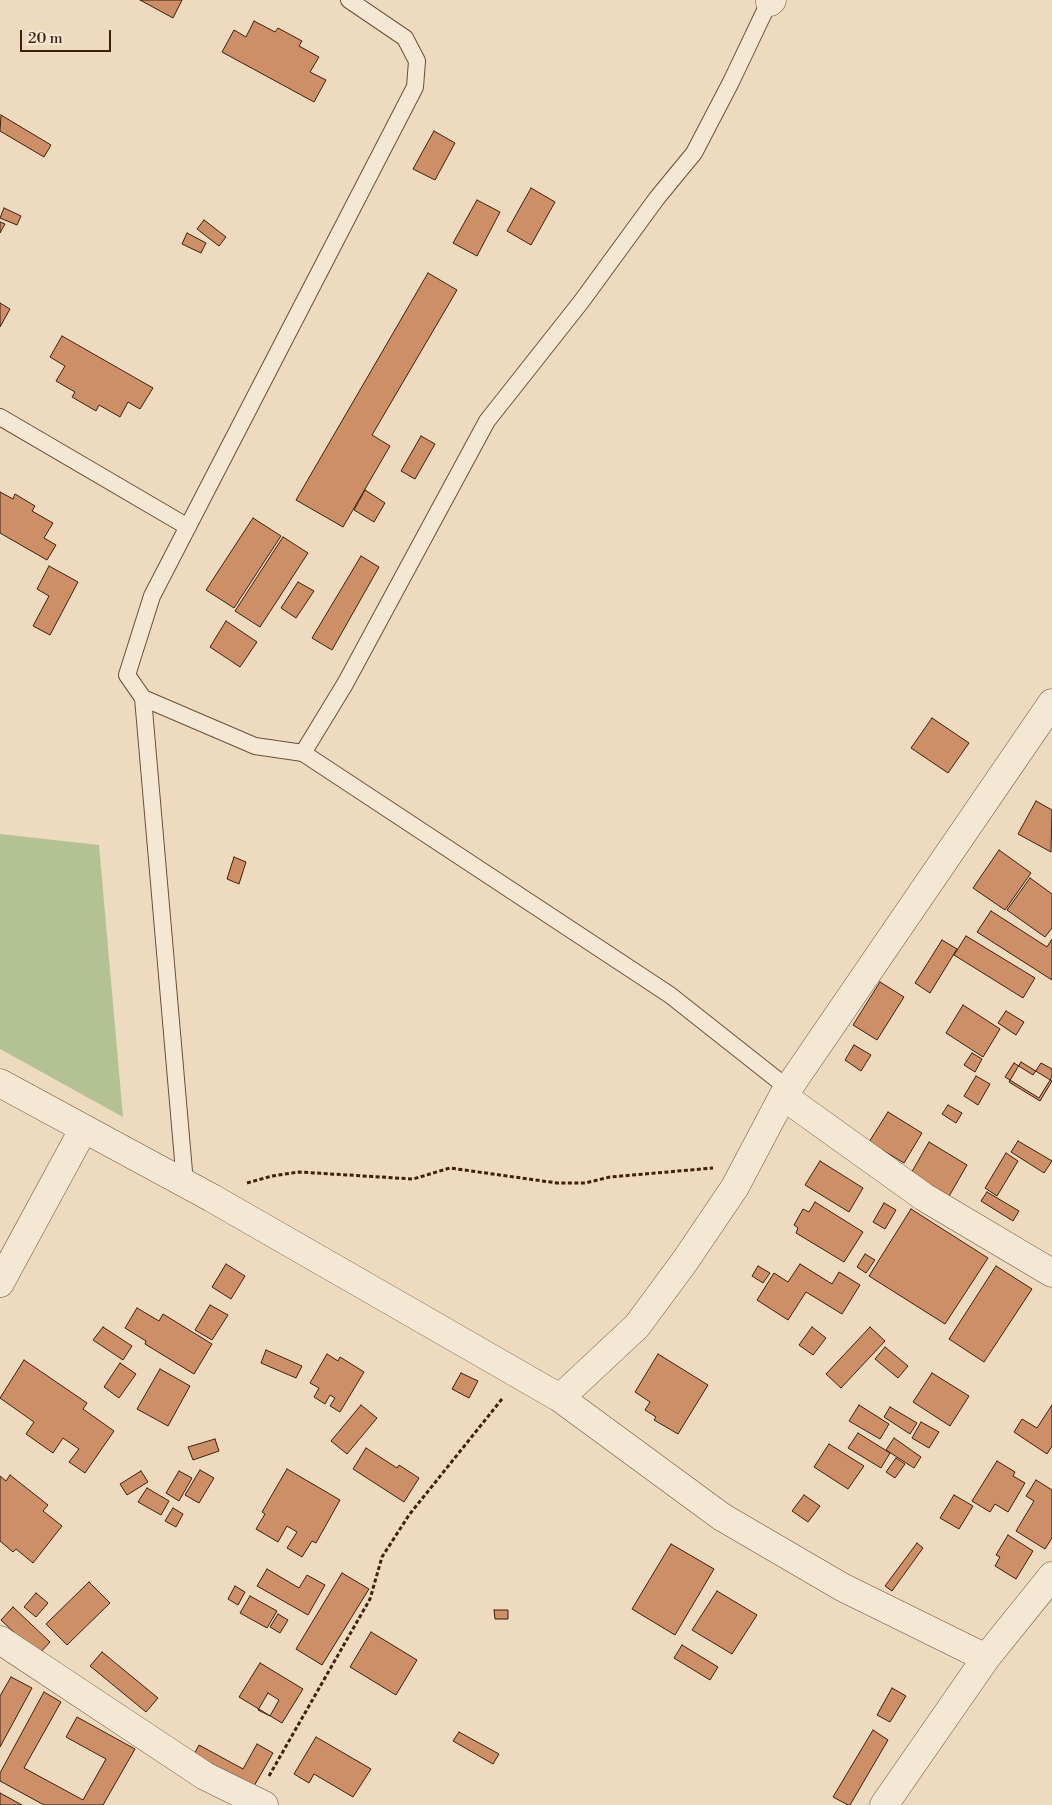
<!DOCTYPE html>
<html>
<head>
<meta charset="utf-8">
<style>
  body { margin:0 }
  #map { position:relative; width:1052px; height:1805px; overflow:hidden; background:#eedbbf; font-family:"Libre Bodoni",serif }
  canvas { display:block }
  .scale { position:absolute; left:20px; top:30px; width:91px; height:22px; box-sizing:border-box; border:2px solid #3f1f0d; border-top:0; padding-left:6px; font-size:15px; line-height:18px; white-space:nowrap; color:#3f1f0d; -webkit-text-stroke:4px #f4e8d5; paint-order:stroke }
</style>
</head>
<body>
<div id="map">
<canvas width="1052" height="1805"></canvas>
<div class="scale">20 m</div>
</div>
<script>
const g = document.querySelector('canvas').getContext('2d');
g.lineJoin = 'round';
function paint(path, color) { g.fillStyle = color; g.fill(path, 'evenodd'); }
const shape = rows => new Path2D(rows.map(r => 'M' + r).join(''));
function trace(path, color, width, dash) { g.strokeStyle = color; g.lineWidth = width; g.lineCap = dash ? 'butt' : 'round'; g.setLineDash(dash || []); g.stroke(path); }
const green = shape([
  [0,834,99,845,123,1117,0,1049]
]);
const building = shape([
  [140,0,182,0,173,18,140,0],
  [254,21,275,32,278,28,302,41,299,46,319,57,310,72,326,80,314,102,222,52,234,30,246,37,254,21],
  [1,115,51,145,44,157,0,131,1,115],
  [434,131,455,143,435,180,413,169,434,131],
  [531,188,555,202,531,245,507,231,531,188],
  [477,200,500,212,477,256,453,243,477,200],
  [4,208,21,216,17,225,0,218,4,208],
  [204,220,226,237,219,246,197,229,204,220],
  [0,222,5,224,0,233,0,222],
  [187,233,206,243,201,253,182,244,187,233],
  [428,273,457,290,372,435,390,446,343,527,296,500,428,273],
  [0,303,10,309,0,327,0,303],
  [62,336,153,388,140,409,128,402,120,417,99,405,96,411,72,397,75,392,56,381,65,366,50,357,62,336],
  [421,436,435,444,415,479,401,471,421,436],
  [365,490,385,503,374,522,354,510,365,490],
  [0,492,13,499,15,494,35,506,32,511,53,523,44,538,56,545,47,560,0,533,0,492],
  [253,518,281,536,234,608,206,590,253,518],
  [283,537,308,553,260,627,235,611,283,537],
  [361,556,379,567,332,650,312,638,361,556],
  [49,566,78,582,50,635,33,626,49,596,37,589,49,566],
  [298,582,314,591,296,618,281,608,298,582],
  [226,621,257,642,240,667,210,647,226,621],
  [932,718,969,743,948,773,911,748,932,718],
  [1036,801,1052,810,1051,852,1018,834,1036,801],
  [999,850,1031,873,1005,910,973,888,999,850],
  [234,857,246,862,239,884,227,879,234,857],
  [1030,878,1052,894,1052,928,1045,937,1007,910,1030,878],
  [991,911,1047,947,1052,939,1052,980,977,932,991,911],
  [966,936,1035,978,1023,998,954,955,966,936],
  [942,940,957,949,930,993,915,983,942,940],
  [880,982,904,997,877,1040,853,1025,880,982],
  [963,1005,1000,1029,983,1057,946,1033,963,1005],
  [1006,1011,1024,1022,1016,1035,998,1023,1006,1011],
  [854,1045,871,1055,861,1071,845,1060,854,1045],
  [972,1053,982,1059,975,1072,964,1065,972,1053],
  [1021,1062,1052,1081,1040,1101,1009,1082,1021,1062],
  [1014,1063,1033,1075,1041,1063,1052,1069,1052,1077,1039,1098,1005,1077,1014,1063],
  [976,1076,990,1084,978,1105,964,1096,976,1076],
  [948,1105,962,1113,956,1123,942,1114,948,1105],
  [888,1112,922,1133,904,1163,869,1142,888,1112],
  [1018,1141,1052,1161,1044,1173,1011,1152,1018,1141],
  [929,1142,967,1165,948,1198,910,1175,929,1142],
  [1006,1153,1018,1161,997,1196,985,1188,1006,1153],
  [820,1161,863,1188,849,1212,805,1185,820,1161],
  [987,1192,1019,1211,1013,1221,981,1201,987,1192],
  [815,1202,863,1232,844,1262,796,1233,798,1228,794,1225,803,1209,809,1212,815,1202],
  [884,1203,896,1210,885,1229,873,1222,884,1203],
  [911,1209,988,1258,945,1324,869,1276,911,1209],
  [865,1254,875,1260,866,1273,857,1267,865,1254],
  [226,1264,245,1276,231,1299,212,1287,226,1264],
  [800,1264,832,1284,839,1272,860,1285,842,1314,806,1292,788,1320,757,1300,774,1273,788,1282,800,1264],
  [758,1266,770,1273,763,1283,752,1276,758,1266],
  [996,1266,1032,1289,984,1362,949,1339,996,1266],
  [210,1305,228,1315,212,1340,195,1330,210,1305],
  [137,1308,159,1321,163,1314,212,1344,194,1374,145,1344,146,1341,125,1328,137,1308],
  [103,1327,132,1346,123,1360,93,1340,103,1327],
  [812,1327,826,1338,813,1355,799,1345,812,1327],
  [870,1327,885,1341,841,1388,826,1374,870,1327],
  [885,1347,908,1366,898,1378,875,1359,885,1347],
  [266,1350,302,1366,296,1378,261,1363,266,1350],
  [327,1354,338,1361,340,1357,364,1372,340,1412,330,1406,335,1398,330,1395,325,1404,314,1397,319,1388,310,1383,327,1354],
  [658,1354,708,1385,678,1434,654,1420,656,1417,645,1410,650,1402,635,1392,658,1354],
  [24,1360,87,1403,83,1409,114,1431,85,1473,69,1462,79,1449,63,1438,53,1453,26,1434,34,1422,0,1398,24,1360],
  [120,1363,136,1374,119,1398,104,1387,120,1363],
  [160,1369,190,1386,168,1426,137,1409,160,1369],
  [461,1373,478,1381,469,1398,452,1389,461,1373],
  [932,1373,969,1396,950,1426,913,1402,932,1373],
  [361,1405,377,1418,347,1454,331,1441,361,1405],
  [859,1405,889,1424,880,1439,849,1421,859,1405],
  [1052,1405,1052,1446,1047,1454,1014,1432,1022,1419,1037,1428,1052,1405],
  [890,1407,917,1423,910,1434,884,1417,890,1407],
  [921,1422,939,1432,929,1448,912,1438,921,1422],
  [858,1433,890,1453,881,1468,848,1448,858,1433],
  [894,1438,921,1457,914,1468,886,1450,894,1438],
  [215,1439,219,1451,193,1460,188,1447,215,1439],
  [829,1444,864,1466,848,1489,814,1467,829,1444],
  [366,1448,397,1468,399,1465,419,1478,404,1502,353,1469,366,1448],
  [896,1458,905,1464,895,1478,886,1472,896,1458],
  [997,1461,1015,1472,1013,1476,1025,1483,1008,1512,995,1504,990,1512,972,1501,997,1461],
  [287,1469,340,1500,316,1543,312,1541,302,1557,287,1548,297,1532,287,1526,278,1542,256,1529,265,1514,262,1512,287,1469],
  [200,1470,214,1478,199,1503,185,1495,200,1470],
  [141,1471,148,1482,127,1495,120,1484,141,1471],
  [179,1471,192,1478,179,1501,166,1493,179,1471],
  [10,1475,48,1505,43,1511,62,1526,33,1563,16,1549,13,1552,0,1541,0,1476,6,1481,10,1475],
  [1036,1480,1052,1490,1052,1538,1045,1549,1016,1531,1034,1501,1026,1496,1036,1480],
  [147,1488,169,1501,161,1515,138,1502,147,1488],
  [804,1495,820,1506,808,1522,792,1511,804,1495],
  [954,1495,973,1506,959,1529,940,1518,954,1495],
  [173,1508,183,1514,176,1527,165,1521,173,1508],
  [1008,1535,1033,1551,1016,1579,995,1566,1000,1557,996,1555,1008,1535],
  [917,1543,923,1548,892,1591,885,1586,917,1543],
  [671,1544,714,1569,675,1635,632,1609,671,1544],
  [267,1569,299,1588,307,1575,325,1585,308,1615,257,1586,267,1569],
  [342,1573,369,1589,322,1665,296,1649,342,1573],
  [89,1582,110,1603,67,1645,46,1624,89,1582],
  [235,1586,245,1592,238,1605,228,1599,235,1586],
  [717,1591,757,1615,732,1654,692,1630,717,1591],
  [36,1593,48,1603,36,1617,24,1607,36,1593],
  [250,1596,277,1611,267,1628,240,1613,250,1596],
  [13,1607,50,1642,38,1655,1,1620,13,1607],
  [494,1610,508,1610,508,1619,495,1619,494,1610],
  [278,1614,288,1620,280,1633,270,1627,278,1614],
  [371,1632,417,1660,396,1695,350,1667,371,1632],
  [682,1645,718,1667,710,1680,674,1658,682,1645],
  [102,1652,158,1698,146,1712,90,1666,102,1652],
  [260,1663,303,1689,282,1723,239,1697,260,1663],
  [11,1677,32,1688,0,1747,0,1696,11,1677],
  [892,1688,906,1696,890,1722,877,1715,892,1688],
  [44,1692,61,1702,24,1768,83,1800,106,1759,66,1737,77,1717,135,1749,103,1805,44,1805,0,1781,0,1773,44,1692],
  [268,1693,279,1700,270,1716,258,1710,268,1693],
  [873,1730,888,1740,850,1805,848,1805,833,1797,873,1730],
  [459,1732,499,1754,493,1764,453,1741,459,1732],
  [316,1737,371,1769,353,1797,314,1774,309,1783,294,1774,316,1737],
  [257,1744,273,1753,250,1793,191,1760,199,1745,243,1769,257,1744],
  [0,1793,22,1805,0,1805,0,1793]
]);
const path = shape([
  [247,1183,272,1176,299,1172,413,1179,450,1168,557,1183,585,1183,610,1177,713,1168],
  [269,1776,370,1599,382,1557,409,1515,502,1399]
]);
const lane = shape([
  [0,417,188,527],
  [143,698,255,746,303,753,670,995,789,1089],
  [303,753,345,684,487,421,581,302,657,198,694,153,731,82,770,0],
  [185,1183,143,698,127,675,152,596,415,87,417,61,405,38,349,0]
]);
const street = shape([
  [770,2,772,0],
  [0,1083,212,1198,560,1398,722,1517,842,1587,986,1658],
  [783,1096,924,1197,1052,1273],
  [0,1283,83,1130],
  [560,1398,637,1326,685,1261,735,1187,783,1096,1052,703],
  [0,1640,205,1776,264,1805],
  [884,1805,986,1658,1052,1576]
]);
paint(green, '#b4c195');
paint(building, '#cc8f67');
trace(building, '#3f1f0d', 1);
trace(lane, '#6b4e3a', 18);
trace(street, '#6b4e3a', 29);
trace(path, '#3f1f0d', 3, [4, 2.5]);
trace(lane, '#f4e8d5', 16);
trace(street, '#f4e8d5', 28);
</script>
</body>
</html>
